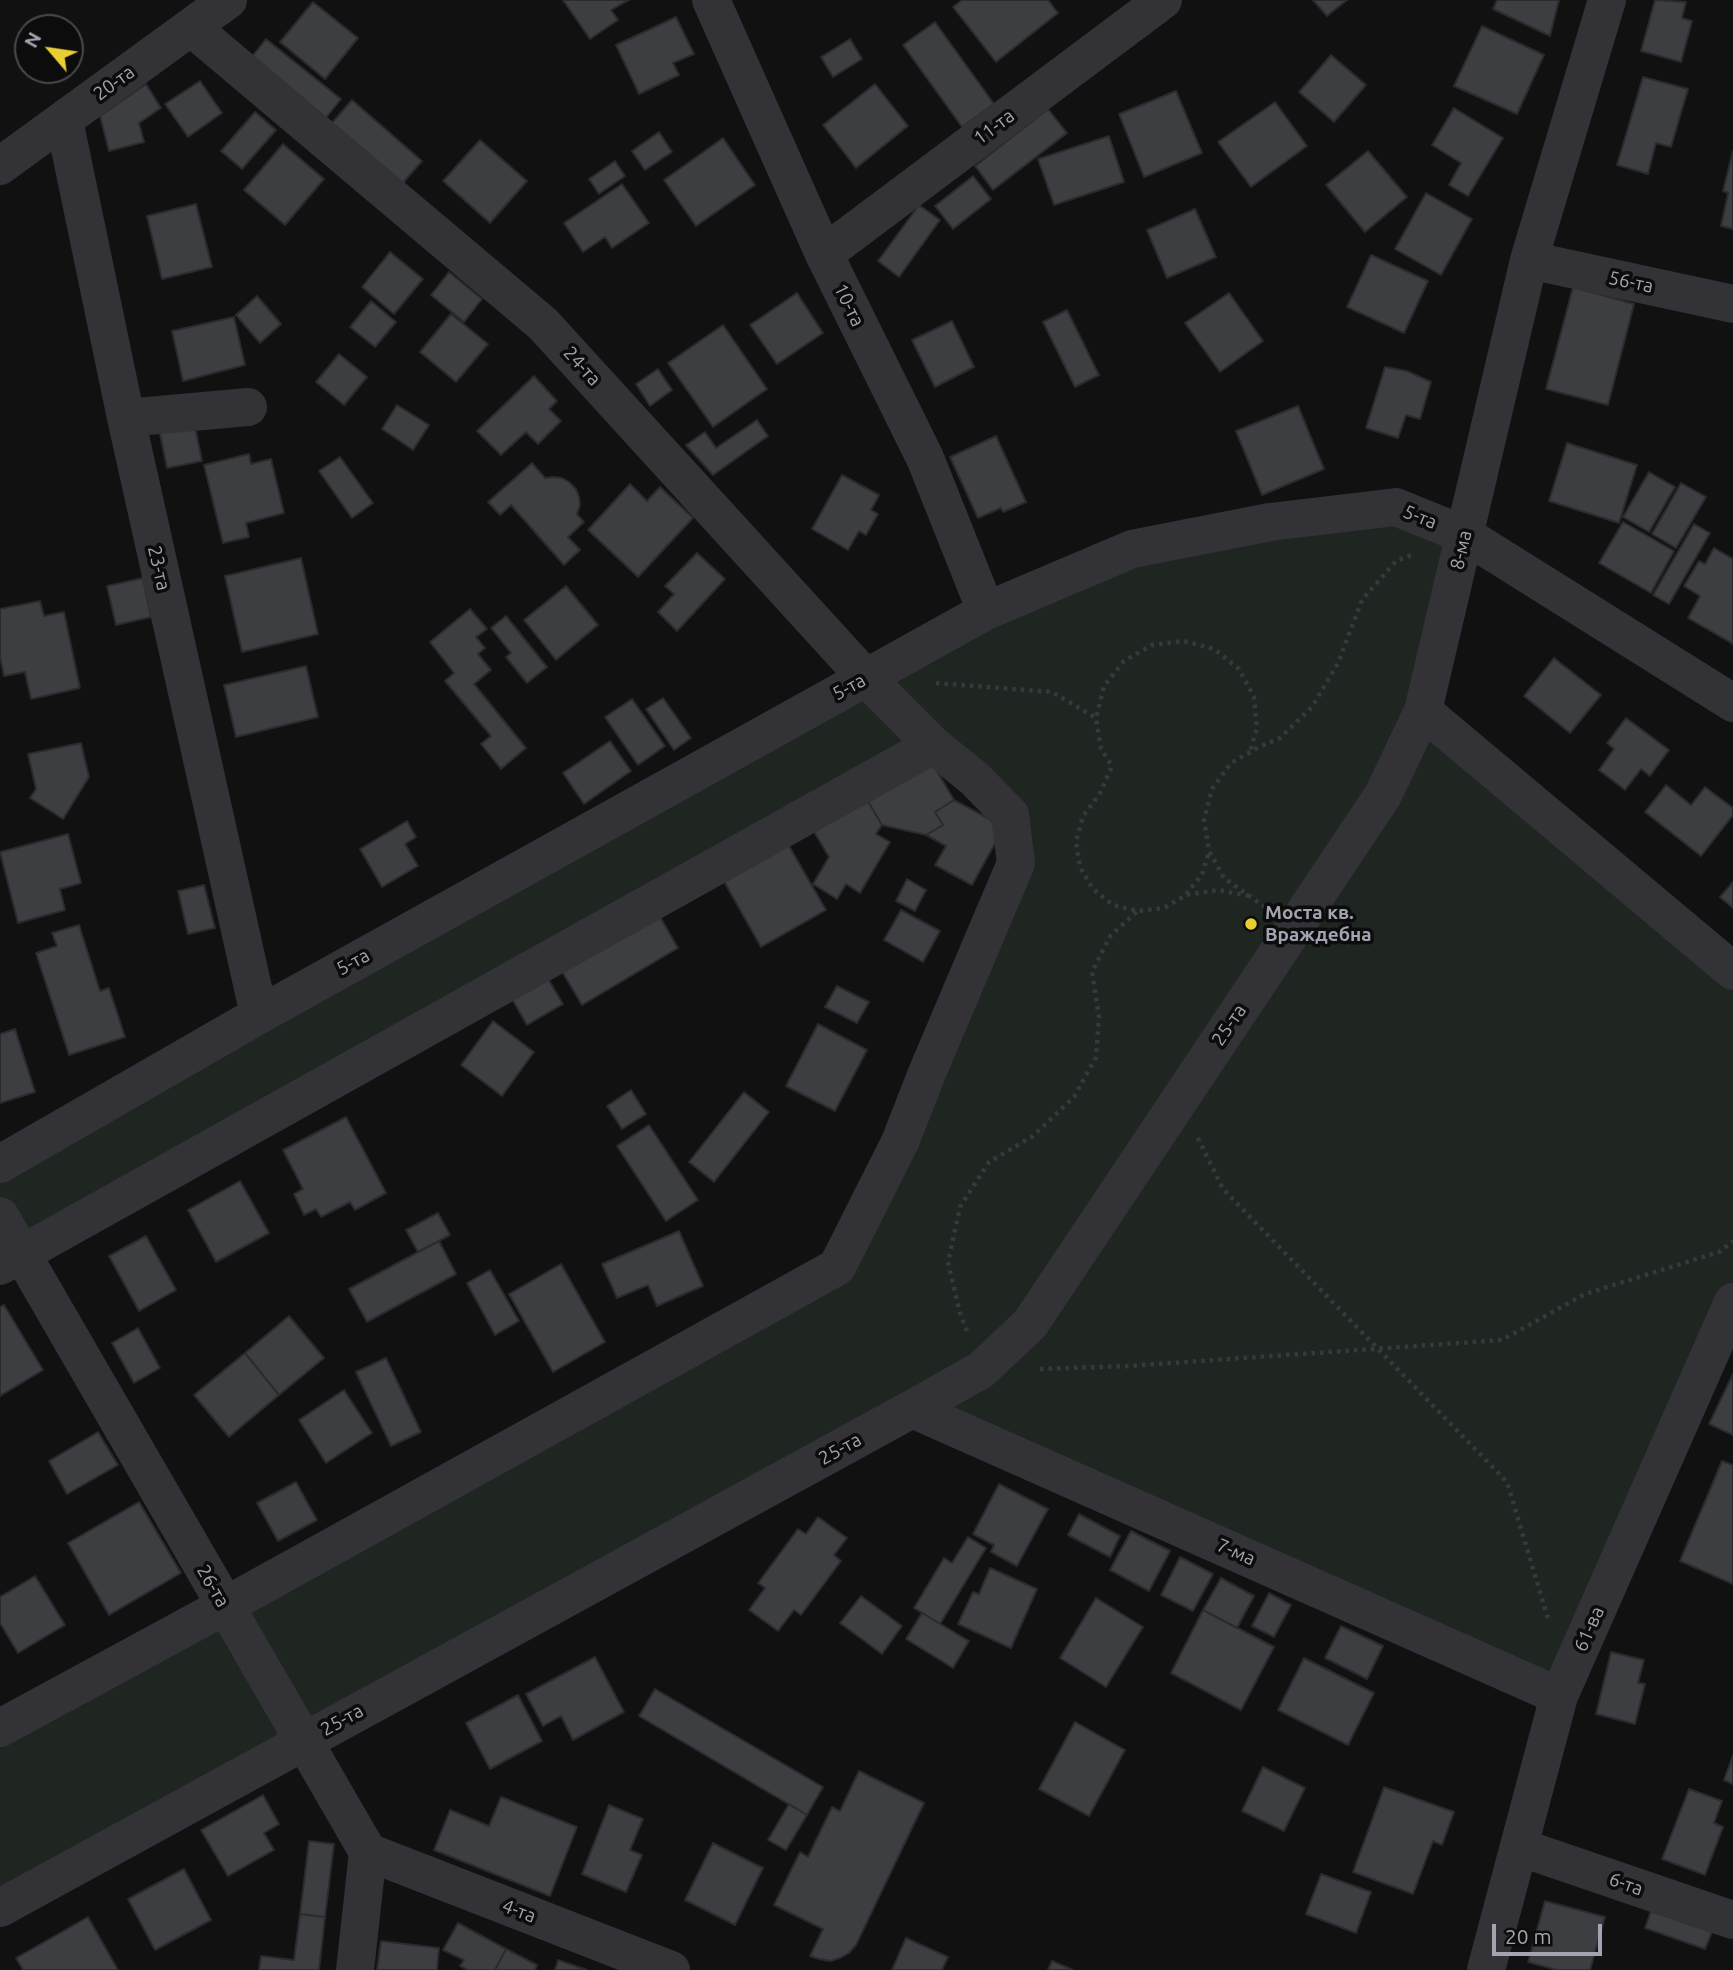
<!DOCTYPE html>
<html>
<head>
<meta charset="utf-8">
<style>
  body { margin:0 }
  #map { position:relative; width:1733px; height:1970px; overflow:hidden; background:#111112; font-family:Ubuntu,sans-serif }
  canvas { display:block }
  .north { position:absolute; left:14px; top:14px; width:70px; height:70px; box-sizing:border-box; background:#0c0c0d; border:2px solid #48494f; border-radius:50%; rotate:299deg; font-size:19px; font-weight:700; line-height:28px; text-align:center; color:#a2a4b2 }
  .north::after { content:''; display:block; margin:auto; width:24px; height:32px; background:#e9cf32; clip-path:polygon(50% 0,100% 100%,50% 72%,0 100%) }
  .scale { position:absolute; left:1492px; top:1924px; width:110px; height:32px; box-sizing:border-box; border:4px solid #a2a4b2; border-top:0; padding-left:9px; font-size:21px; line-height:24px; white-space:nowrap; color:#a2a4b2; -webkit-text-stroke:5px #0c0c0d; paint-order:stroke }
</style>
</head>
<body>
<div id="map">
<canvas width="1733" height="1970"></canvas>
<div class="north">N</div>
<div class="scale">20 m</div>
</div>
<script>
const g = document.querySelector('canvas').getContext('2d');
g.lineJoin = 'round';
function paint(path, color) { g.fillStyle = color; g.fill(path, 'evenodd'); }
const shape = rows => new Path2D(rows.map(r => 'M' + r).join(''));
function trace(path, color, width, dash) { g.strokeStyle = color; g.lineWidth = width; g.lineCap = dash ? 'butt' : 'round'; g.setLineDash(dash || []); g.stroke(path); }
function write(font, color, halo, rows, align = 'center') {
  g.font = font + ' Ubuntu,sans-serif'; g.lineWidth = 7; g.setLineDash([]); g.textBaseline = 'middle'; g.strokeStyle = halo; g.fillStyle = color; for (const [text, x, y, turn = 0] of rows) {
    g.save(); g.translate(x, y); g.rotate((+turn || 0) * Math.PI / 180); g.textAlign = isNaN(turn) ? turn : align; if (halo) g.strokeText(text, 0, 0); g.fillText(text, 0, 0); g.restore();
  }
}
const green = shape([
  [1396,507,1465,535,1423,712,1733,971,1733,1302,1559,1696,912,1409,0,1908,0,1728,837,1267,1016,863,1010,815,933,745,0,1266,0,1164,1132,549]
]);
const building = shape([
  [563,0,629,0,611,10,618,20,590,39,563,0],
  [962,0,1048,0,1058,13,996,62,953,7,962,0],
  [1313,0,1347,0,1327,16,1313,0],
  [1497,0,1559,0,1550,36,1493,9,1497,0],
  [1655,0,1686,2,1682,18,1692,21,1681,62,1641,51,1655,0],
  [313,2,358,38,325,79,280,42,313,2],
  [676,17,694,54,673,63,679,75,639,94,616,45,676,17],
  [935,22,994,104,962,127,903,45,935,22],
  [1482,26,1544,55,1517,114,1454,86,1482,26],
  [266,39,341,99,325,119,250,59,266,39],
  [850,39,862,59,833,77,821,57,850,39],
  [1331,55,1366,85,1334,122,1299,92,1331,55],
  [1643,77,1688,89,1671,147,1656,143,1648,174,1617,165,1643,77],
  [200,81,222,113,188,137,165,104,200,81],
  [146,84,161,108,139,123,144,142,109,151,100,116,146,84],
  [875,84,908,126,856,168,823,125,875,84],
  [1176,91,1202,153,1144,177,1119,114,1176,91],
  [352,100,422,161,401,185,331,124,352,100],
  [1275,102,1307,146,1251,187,1218,142,1275,102],
  [1454,108,1503,138,1468,196,1449,185,1461,163,1432,145,1454,108],
  [1048,109,1067,133,993,190,975,166,1048,109],
  [255,112,276,130,242,169,221,151,255,112],
  [659,132,672,152,645,170,632,151,659,132],
  [1109,136,1124,182,1054,205,1038,159,1109,136],
  [723,138,755,185,696,226,664,180,723,138],
  [480,140,527,181,490,223,443,181,480,140],
  [283,144,324,179,285,225,244,190,283,144],
  [1368,151,1407,197,1365,232,1326,185,1368,151],
  [1733,151,1733,229,1721,226,1728,193,1723,191,1733,151],
  [615,161,625,176,599,194,589,179,615,161],
  [973,176,991,199,953,229,935,206,973,176],
  [622,184,649,223,612,248,605,237,583,252,564,223,622,184],
  [1426,193,1472,219,1441,275,1395,249,1426,193],
  [196,204,212,267,162,279,147,216,196,204],
  [919,205,940,220,899,277,878,261,919,205],
  [1195,209,1216,257,1167,278,1147,230,1195,209],
  [390,252,423,279,394,314,362,287,390,252],
  [1371,255,1428,281,1404,333,1347,307,1371,255],
  [449,272,482,299,464,322,431,295,449,272],
  [1573,287,1634,304,1608,405,1546,389,1573,287],
  [797,293,823,333,777,364,750,325,797,293],
  [1229,293,1263,341,1220,372,1185,323,1229,293],
  [257,296,281,324,260,343,236,315,257,296],
  [371,301,396,322,375,347,350,327,371,301],
  [1067,310,1099,375,1075,387,1043,322,1067,310],
  [451,314,488,344,456,382,420,352,451,314],
  [234,317,245,365,183,381,172,331,234,317],
  [952,321,974,367,935,387,912,340,952,321],
  [723,325,767,389,713,427,668,363,723,325],
  [339,354,367,377,344,405,316,382,339,354],
  [1385,367,1407,371,1431,382,1420,419,1406,415,1398,438,1366,428,1385,367],
  [658,369,672,390,650,406,636,384,658,369],
  [534,376,557,401,549,409,561,421,538,444,526,432,501,455,477,431,534,376],
  [397,405,429,425,413,450,382,429,397,405],
  [1298,406,1324,469,1262,495,1236,431,1298,406],
  [757,420,768,436,713,475,686,445,705,432,716,448,757,420],
  [194,422,202,461,167,468,159,429,194,422],
  [996,436,1026,502,1003,512,1001,508,978,518,950,457,996,436],
  [1567,443,1637,465,1619,523,1549,501,1567,443],
  [249,454,251,464,271,459,284,513,246,523,249,537,223,543,204,465,249,454],
  [340,457,373,503,352,518,319,471,340,457],
  [532,463,545,478,554,477,562,478,569,482,576,489,579,497,580,505,577,514,584,522,568,537,580,550,564,565,511,505,500,515,488,502,532,463],
  [1649,472,1675,487,1649,532,1623,517,1649,472],
  [842,475,879,495,871,510,878,514,866,535,859,531,848,550,812,529,842,475],
  [1681,483,1706,497,1676,548,1652,534,1681,483],
  [630,484,647,501,660,487,693,518,638,577,588,530,630,484],
  [1623,522,1674,551,1651,593,1599,563,1623,522],
  [1694,524,1710,533,1669,604,1653,595,1694,524],
  [1714,548,1733,559,1733,644,1688,618,1700,596,1684,586,1699,561,1705,564,1714,548],
  [697,553,725,579,677,631,658,612,674,594,665,586,697,553],
  [301,558,318,634,242,652,225,576,301,558],
  [143,578,151,617,116,625,107,586,143,578],
  [566,586,598,625,556,660,524,620,566,586],
  [40,601,44,616,64,612,80,688,31,699,25,672,4,676,0,657,0,609,40,601],
  [470,609,487,629,476,637,485,648,478,654,491,670,474,684,526,748,501,769,481,744,491,736,445,681,454,673,430,642,470,609],
  [506,616,547,667,527,683,506,657,511,653,491,628,506,616],
  [1554,658,1601,695,1570,733,1524,696,1554,658],
  [306,666,318,717,236,737,224,685,306,666],
  [663,698,691,738,674,750,646,709,663,698],
  [632,699,665,746,638,765,605,717,632,699],
  [1626,718,1669,750,1650,776,1641,769,1625,790,1599,770,1614,749,1607,743,1626,718],
  [610,741,631,771,584,804,563,773,610,741],
  [81,743,89,777,63,819,30,798,36,789,28,754,81,743],
  [930,759,954,800,935,812,943,825,926,835,882,825,866,798,930,759],
  [1666,785,1691,805,1705,787,1733,808,1733,815,1701,856,1645,812,1666,785],
  [866,798,882,825,876,834,890,842,860,893,846,884,837,899,813,884,829,857,813,830,866,798],
  [954,800,1004,827,972,885,935,865,946,846,926,835,943,825,935,812,954,800],
  [407,821,416,837,405,844,418,866,382,887,360,849,407,821],
  [68,834,81,883,60,889,65,910,18,923,0,852,68,834],
  [785,839,826,910,761,947,721,876,785,839],
  [907,879,926,890,915,911,896,901,907,879],
  [1733,882,1733,908,1720,897,1733,882],
  [204,885,215,928,188,934,178,891,204,885],
  [656,910,678,948,582,1005,560,968,656,910],
  [901,910,940,931,923,962,884,940,901,910],
  [79,925,100,991,109,988,125,1037,69,1055,36,953,57,946,52,933,79,925],
  [547,977,563,1004,527,1025,512,999,547,977],
  [837,986,869,1002,857,1023,825,1007,837,986],
  [493,1021,534,1052,502,1096,461,1065,493,1021],
  [818,1024,867,1050,835,1111,786,1086,818,1024],
  [15,1029,35,1092,0,1103,0,1034,15,1029],
  [631,1090,646,1114,622,1129,607,1106,631,1090],
  [744,1092,769,1112,714,1182,689,1162,744,1092],
  [346,1117,386,1193,355,1210,350,1202,321,1217,316,1209,304,1215,294,1194,303,1189,283,1150,346,1117],
  [649,1125,698,1200,666,1221,617,1146,649,1125],
  [240,1181,269,1233,216,1262,188,1210,240,1181],
  [438,1213,450,1235,418,1252,406,1230,438,1213],
  [679,1231,703,1286,657,1306,648,1285,617,1298,602,1264,679,1231],
  [146,1236,176,1290,139,1311,109,1256,146,1236],
  [439,1241,456,1274,367,1322,349,1289,439,1241],
  [561,1264,605,1342,553,1372,509,1294,561,1264],
  [490,1270,519,1321,495,1335,467,1283,490,1270],
  [4,1305,43,1370,0,1396,0,1307,4,1305],
  [289,1316,324,1358,279,1395,245,1353,289,1316],
  [138,1328,160,1368,134,1383,112,1343,138,1328],
  [245,1353,279,1395,229,1437,194,1395,245,1353],
  [386,1358,421,1432,391,1446,356,1372,386,1358],
  [1733,1374,1733,1435,1709,1424,1733,1374],
  [344,1390,372,1433,326,1463,299,1420,344,1390],
  [98,1432,118,1465,67,1494,49,1461,98,1432],
  [1722,1461,1733,1465,1733,1584,1680,1561,1722,1461],
  [296,1482,317,1520,278,1541,257,1503,296,1482],
  [999,1484,1048,1509,1017,1566,991,1552,994,1545,973,1534,999,1484],
  [139,1502,181,1573,109,1615,68,1543,139,1502],
  [1079,1514,1120,1536,1110,1557,1068,1535,1079,1514],
  [818,1517,847,1538,834,1555,841,1561,801,1615,794,1610,778,1631,749,1610,765,1588,758,1583,798,1529,806,1534,818,1517],
  [1131,1531,1170,1551,1149,1591,1110,1570,1131,1531],
  [968,1537,986,1548,940,1624,914,1608,944,1558,952,1563,968,1537],
  [1180,1557,1213,1574,1193,1611,1161,1595,1180,1557],
  [990,1568,1037,1589,1011,1648,958,1624,973,1592,979,1594,990,1568],
  [35,1576,65,1625,18,1653,0,1623,0,1597,35,1576],
  [1221,1578,1254,1596,1237,1628,1203,1610,1221,1578],
  [1269,1593,1291,1605,1274,1637,1252,1626,1269,1593],
  [861,1596,902,1626,882,1654,840,1623,861,1596],
  [1096,1598,1143,1627,1106,1687,1060,1658,1096,1598],
  [1203,1610,1274,1647,1241,1710,1171,1673,1203,1610],
  [922,1613,969,1641,953,1668,906,1639,922,1613],
  [1341,1626,1383,1646,1367,1679,1325,1658,1341,1626],
  [1611,1652,1644,1660,1638,1683,1645,1684,1635,1724,1596,1714,1611,1652],
  [595,1657,624,1712,573,1740,561,1716,543,1726,526,1694,595,1657],
  [1304,1658,1374,1693,1348,1745,1278,1710,1304,1658],
  [655,1689,823,1787,807,1815,639,1716,655,1689],
  [518,1695,542,1741,490,1769,466,1723,518,1695],
  [1075,1722,1125,1750,1089,1816,1039,1789,1075,1722],
  [1733,1755,1733,1784,1724,1780,1733,1755],
  [1263,1767,1305,1788,1284,1831,1242,1811,1263,1767],
  [859,1771,924,1803,856,1945,849,1953,840,1958,830,1961,819,1959,810,1956,823,1929,774,1905,800,1852,808,1857,832,1807,840,1811,859,1771],
  [1384,1787,1454,1812,1442,1845,1433,1841,1413,1894,1353,1872,1384,1787],
  [1689,1789,1722,1801,1714,1823,1723,1827,1705,1875,1662,1859,1689,1789],
  [263,1795,279,1824,264,1833,274,1850,228,1876,201,1830,263,1795],
  [501,1797,577,1827,550,1896,434,1850,450,1810,489,1826,501,1797],
  [789,1804,807,1815,786,1850,768,1840,789,1804],
  [609,1805,643,1819,630,1850,642,1855,626,1892,582,1874,609,1805],
  [309,1841,334,1844,325,1917,300,1914,309,1841],
  [713,1843,763,1868,735,1925,685,1900,713,1843],
  [184,1869,211,1920,155,1950,128,1899,184,1869],
  [1321,1874,1371,1892,1356,1933,1306,1914,1321,1874],
  [1545,1901,1605,1917,1590,1970,1557,1970,1528,1962,1545,1901],
  [1651,1911,1712,1932,1705,1949,1645,1928,1651,1911],
  [300,1914,325,1917,319,1970,259,1970,261,1956,294,1960,300,1914],
  [88,1917,118,1970,23,1970,16,1958,88,1917],
  [458,1923,506,1949,495,1970,468,1970,460,1966,464,1960,443,1950,458,1923],
  [906,1938,948,1957,942,1970,892,1970,906,1938],
  [381,1941,439,1948,437,1970,377,1970,381,1941],
  [506,1949,537,1965,535,1970,495,1970,506,1949],
  [558,1960,587,1970,555,1970,558,1960],
  [1052,1961,1073,1970,1048,1970,1052,1961]
]);
const path = shape([
  [936,683,1052,692,1096,718],
  [1186,894,1202,875,1209,851],
  [1249,896,1218,890,1186,895,1164,908,1138,911,1113,905,1093,889,1080,867,1076,842,1083,816,1099,795,1112,766,1101,749,1096,718,1104,686,1124,661,1152,645,1184,641,1214,649,1239,669,1254,697,1257,728,1250,752],
  [1265,907,1224,878,1209,851,1204,820,1212,789,1231,763,1259,747,1280,738,1312,707,1338,663,1362,600,1396,561,1412,555],
  [1198,1138,1223,1189,1507,1482,1549,1622],
  [967,1331,960,1313,948,1262,960,1207,989,1162,1033,1136,1074,1097,1096,1057,1099,1017,1092,972,1111,935,1138,911],
  [1040,1369,1129,1366,1502,1340,1585,1294,1719,1252,1733,1241]
]);
const minor = shape([
  [711,0,824,254,925,458,986,611],
  [64,120,126,418,259,1015],
  [0,166,228,0],
  [824,254,1163,0],
  [1529,260,1733,304],
  [126,418,248,407],
  [1423,711,1733,971],
  [0,1164,259,1015,986,611,1132,549,1270,522,1396,507,1465,535,1733,703],
  [0,1216,368,1852,355,1970],
  [0,1266,933,745],
  [912,1409,1559,1696],
  [0,1728,225,1606,837,1267,900,1142,927,1073,1016,863,1010,815,975,779,933,745,865,677,543,324,192,28],
  [1519,1847,1733,1920],
  [368,1852,671,1970],
  [0,1908,912,1409,981,1370,1030,1324,1383,795,1423,711,1529,260,1607,0],
  [1486,1970,1559,1696,1733,1302]
]);
const markers = [
  [1251,924,7,"#e9cf32"]
];
const streetNames = [
  ["20-та",114,83,-36],
  ["11-та",994,127,-37],
  ["56-та",1631,282,12],
  ["10-та",849,305,64],
  ["24-та",582,366,48],
  ["5-та",1420,517,22],
  ["8-ма",1461,550,-77],
  ["23-та",159,568,77],
  ["5-та",849,687,-29],
  ["5-та",353,962,-29],
  ["25-та",1229,1025,-56],
  ["25-та",840,1449,-29],
  ["7-ма",1236,1552,24],
  ["26-та",213,1586,60],
  ["61-ва",1589,1629,-66],
  ["25-та",342,1720,-29],
  ["6-та",1626,1884,19],
  ["4-та",519,1911,21]
];
const poiNames = [
  ["Моста кв.",1265,913],
  ["Враждебна",1265,935]
];
paint(green, '#1f2621');
paint(building, '#3d3e42');
trace(building, '#2b2b2e', 2);
trace(path, '#38383e', 4.5, [3.5, 5]);
trace(minor, '#323237', 38);
for (const [x, y, r, color] of markers) { const dot = new Path2D(); dot.arc(x, y, r, 0, 2 * Math.PI); g.fillStyle = color; g.fill(dot); trace(dot, '#0c0c0d', 2.5); }
write('19px', '#a2a4b2', '#0c0c0d', streetNames);
write('bold 19px', '#a2a4b2', '#0c0c0d', poiNames, 'left');
</script>
</body>
</html>
